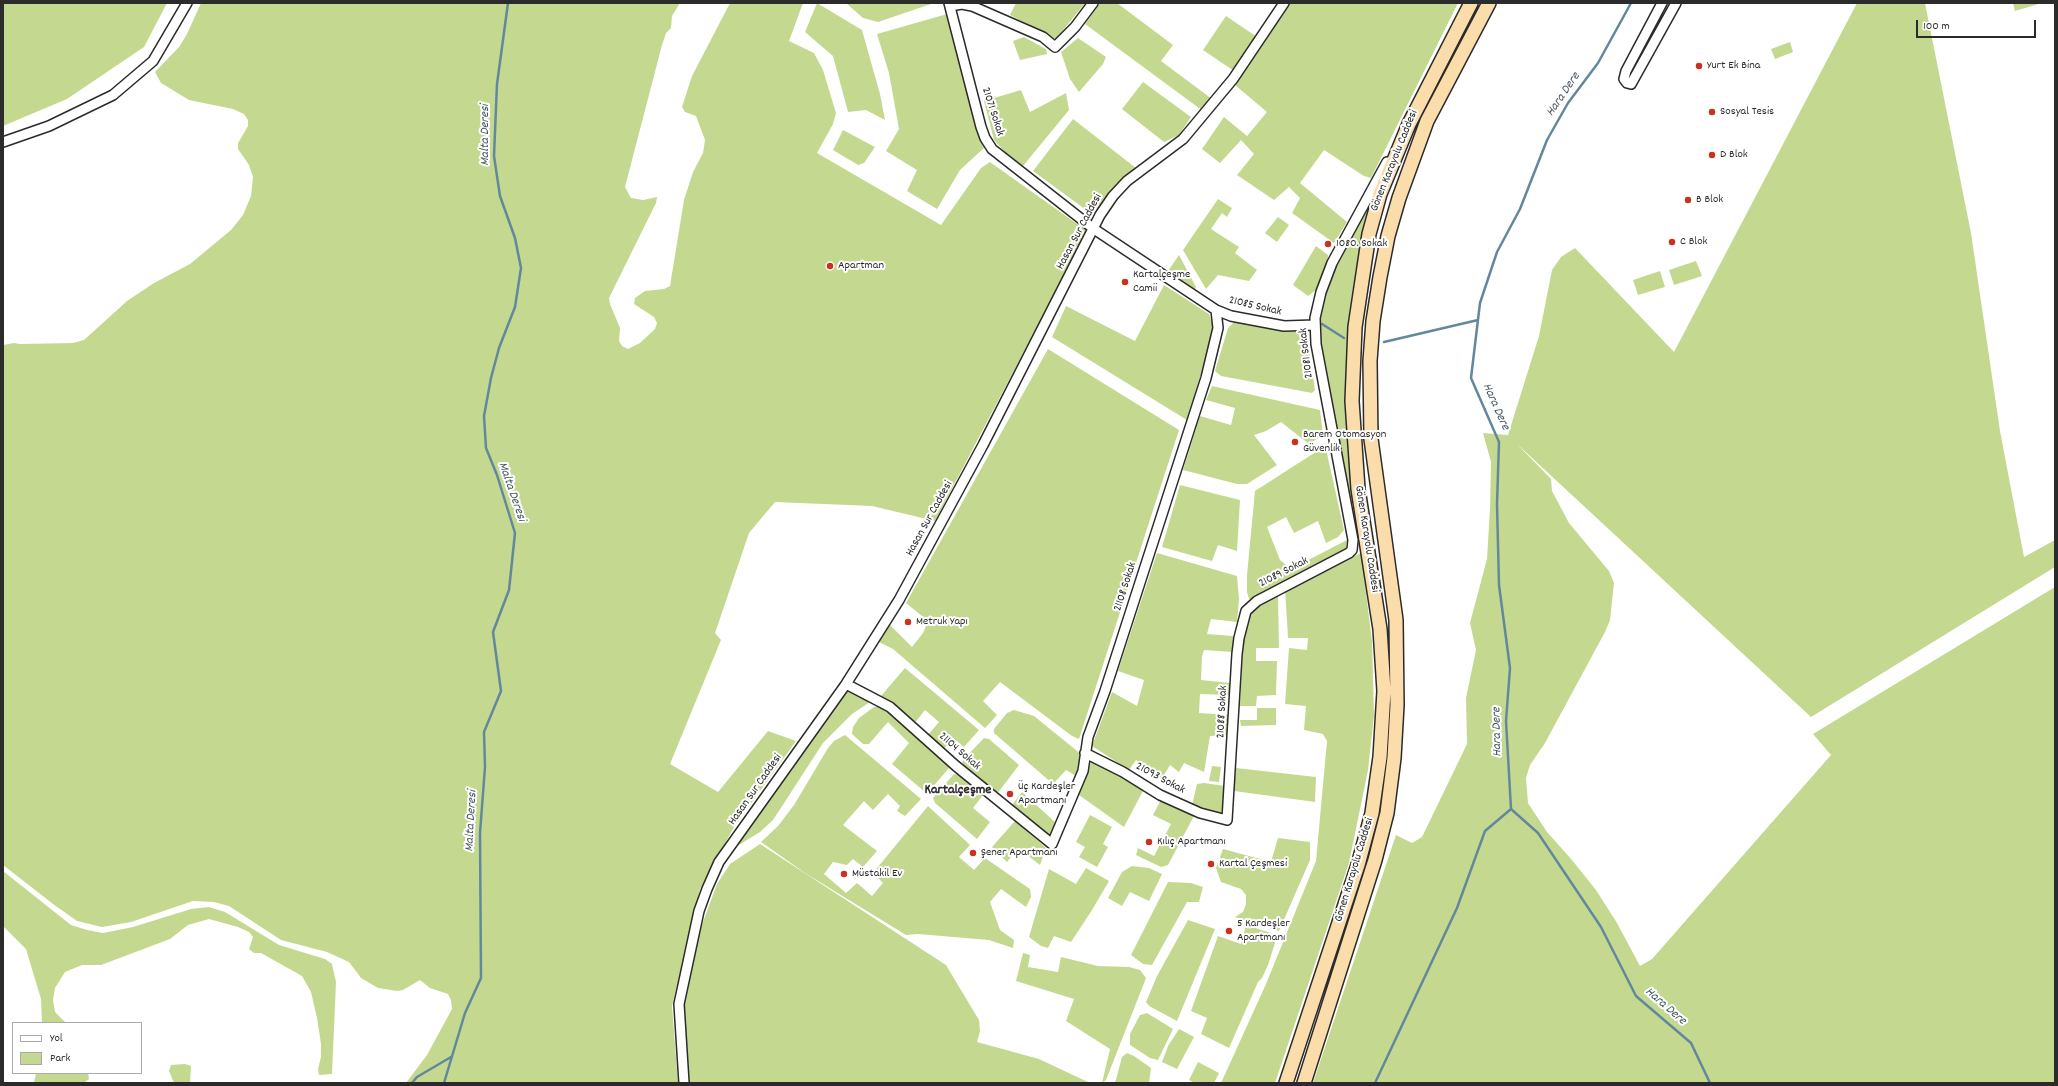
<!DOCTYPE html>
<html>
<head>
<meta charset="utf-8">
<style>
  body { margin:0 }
  #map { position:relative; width:2058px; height:1086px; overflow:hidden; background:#fff; font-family:Dekko,sans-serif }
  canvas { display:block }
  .frame { position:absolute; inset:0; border:4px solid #2b2b2b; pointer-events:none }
  .legend { position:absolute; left:12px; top:1022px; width:130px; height:52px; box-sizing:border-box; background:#fff; border:1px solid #aaa; margin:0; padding:5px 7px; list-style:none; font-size:12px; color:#2b2b2b }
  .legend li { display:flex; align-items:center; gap:8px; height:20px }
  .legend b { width:20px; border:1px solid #aaa }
  .scale { position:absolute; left:1916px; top:20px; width:120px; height:18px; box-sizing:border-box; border:2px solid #2b2b2b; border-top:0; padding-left:5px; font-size:12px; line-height:14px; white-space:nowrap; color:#2b2b2b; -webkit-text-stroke:3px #fff; paint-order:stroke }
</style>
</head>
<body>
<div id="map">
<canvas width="2058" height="1086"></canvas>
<div class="frame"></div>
<ul class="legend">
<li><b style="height:5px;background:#fff"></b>Yol</li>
<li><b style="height:11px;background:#c4d98f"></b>Park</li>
</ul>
<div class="scale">100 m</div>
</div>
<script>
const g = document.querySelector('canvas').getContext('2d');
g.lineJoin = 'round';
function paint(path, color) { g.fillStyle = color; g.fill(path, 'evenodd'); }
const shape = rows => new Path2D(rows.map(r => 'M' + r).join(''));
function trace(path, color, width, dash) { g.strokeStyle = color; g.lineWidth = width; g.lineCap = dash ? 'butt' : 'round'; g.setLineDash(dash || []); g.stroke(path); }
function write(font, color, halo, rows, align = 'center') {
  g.font = font + ' Dekko,sans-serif'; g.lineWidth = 4; g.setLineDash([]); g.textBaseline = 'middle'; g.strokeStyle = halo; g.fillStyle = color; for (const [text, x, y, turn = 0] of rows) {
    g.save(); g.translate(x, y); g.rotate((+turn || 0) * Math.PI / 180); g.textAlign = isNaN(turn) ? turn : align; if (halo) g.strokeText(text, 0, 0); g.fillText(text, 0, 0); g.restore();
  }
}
const green = shape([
  [3,3,167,3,144,47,67,99,3,126],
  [201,3,680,3,672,16,671,28,666,33,662,45,625,187,631,198,643,200,657,197,656,203,609,298,610,304,620,328,619,341,622,346,628,349,640,343,655,329,657,323,654,317,634,304,635,298,645,291,664,289,670,286,684,200,693,172,703,153,705,140,696,116,685,112,682,107,692,76,730,3,803,3,789,41,814,53,823,70,836,113,833,124,817,153,941,225,981,168,990,162,1087,231,935,521,872,506,775,502,749,533,715,633,721,640,670,764,718,792,768,731,796,741,734,827,700,889,672,1006,678,1083,406,1083,427,1055,452,1009,451,1000,448,994,430,988,420,980,403,990,397,991,378,988,361,978,349,962,327,952,281,940,229,906,214,902,193,901,131,922,102,927,77,921,53,904,3,865,3,345,14,343,20,344,73,343,84,340,127,301,154,283,190,264,231,230,243,215,251,196,253,177,249,165,238,149,238,143,248,126,248,120,244,114,233,109,189,100,161,83,155,72,179,47,187,34],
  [817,3,862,30,880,94,885,120,866,110,848,112,833,56,805,32],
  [846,3,934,3,878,22,863,18],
  [1016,3,1085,3,1056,39,1010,15],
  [1100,3,1117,3,1173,45,1161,61,1212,99,1203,111,1085,24],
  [1289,3,1458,3,1371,178,1364,176,1324,150,1300,183,1347,222,1334,243,1292,213,1300,198,1289,187,1274,200,1237,175,1254,154,1241,140,1220,163,1202,149,1224,117,1247,136,1267,112,1235,85],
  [1857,3,1925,3,1971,233,2000,431,2024,557,2055,540,2055,567,1811,717,1517,444,1551,479,1552,491,1569,523,1609,571,1614,583,1610,620,1605,632,1545,743,1530,765,1526,778,1528,803,1547,832,1572,860,1596,890,1617,923,1640,966,1652,959,1831,755,1813,734,2055,587,2055,1083,1313,1083,1396,835,1412,843,1422,837,1467,744,1466,698,1476,650,1470,623,1487,559,1490,509,1491,462,1483,433,1508,435,1539,336,1552,270,1561,257,1575,248,1674,352],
  [2013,3,2042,3,2015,11],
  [947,14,979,138,984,148,960,170,937,209,907,191,917,170,886,151,899,129,889,73,877,34],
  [1226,16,1257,37,1234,71,1203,50],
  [1024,37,1046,49,1047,54,1020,60,1013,41],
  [1078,38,1106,57,1103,64,1079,92,1070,79,1061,52],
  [1790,42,1793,52,1775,59,1771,49],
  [1143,82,1191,117,1179,135,1164,142,1122,109],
  [1021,90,1030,112,1066,93,1069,110,1023,166,1005,152,994,140,984,101],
  [1073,119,1136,168,1104,199,1093,215,1033,171],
  [843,130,875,147,864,163,858,165,833,150],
  [1376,192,1356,268,1348,321,1345,399,1353,502,1349,503,1319,328,1324,295,1342,251],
  [1218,199,1232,208,1227,217,1222,213,1211,229,1239,247,1235,253,1257,270,1249,281,1218,275,1206,289,1183,250],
  [1278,217,1289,225,1277,242,1265,233],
  [1316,246,1328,255,1328,258,1316,290,1308,296,1293,285],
  [1179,255,1196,287,1195,291,1168,271],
  [1696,261,1702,276,1674,285,1669,270],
  [1660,271,1665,287,1638,295,1633,280],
  [1164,285,1209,314,1213,326,1211,340,1187,420,1052,337,1066,306,1135,341],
  [1235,321,1301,330,1307,335,1315,390,1312,393,1221,376,1215,371,1228,328],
  [1048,349,1179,430,1079,739,1072,736,1000,682,983,701,997,715,985,728,893,649,877,641,889,624,912,647,923,633,928,621,906,603],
  [1212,386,1320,410,1323,435,1309,444,1281,422,1266,431,1254,435,1277,465,1247,484,1237,484,1183,470,1200,416,1231,425,1235,408,1206,400],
  [1322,448,1326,449,1344,530,1338,537,1326,543,1318,521,1294,533,1286,517,1267,527,1280,560,1291,569,1347,540,1346,548,1343,552,1300,572,1253,599,1249,599,1247,592,1247,575,1255,491],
  [1180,485,1240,500,1237,551,1218,545,1212,561,1162,547],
  [1157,553,1237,576,1239,599,1237,622,1211,619,1207,634,1233,636,1233,652,1204,650,1202,656,1201,680,1230,683,1230,695,1200,694,1199,713,1229,715,1229,735,1210,736,1204,772,1184,763,1179,772,1170,765,1161,780,1136,760,1129,770,1092,746,1112,692,1137,706,1144,680,1118,671],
  [1361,553,1372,641,1374,715,1368,770,1349,863,1275,1083,1221,1083,1266,984,1316,861,1327,741,1323,734,1304,730,1306,706,1285,704,1289,648,1307,650,1308,638,1288,638,1285,589],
  [1274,594,1278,596,1279,648,1256,648,1256,661,1277,661,1276,695,1257,696,1256,706,1240,706,1244,628,1247,616,1254,607],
  [905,668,979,730,964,747,953,738,943,750,927,736,939,722,925,710,914,724,881,696],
  [849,688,870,702,852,714,823,743,773,820,760,832,734,848],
  [880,706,890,712,950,767,929,791,925,792,892,764,909,743,888,722,869,744,863,744,852,734,853,727,859,718,874,707],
  [1257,708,1276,708,1276,725,1241,726,1240,720,1257,720],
  [1014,710,1034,716,1082,755,1076,776,1066,770,1053,784,994,733,994,729,1007,713],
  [845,735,921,799,905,816,897,811,900,806,888,794,873,810,864,801,843,825,877,851,863,867,853,859,847,865,833,862,824,874,846,893,857,883,872,896,883,883,873,873,928,806,970,845,959,857,974,870,985,858,1030,889,1031,897,1026,907,1001,889,990,902,1000,930,1014,940,1013,948,989,940,918,934,906,935,805,873,761,842,778,826,794,805,828,748,834,741],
  [984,738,989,739,1019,765,997,794,962,765,963,760],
  [1091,762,1114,772,1144,789,1124,827,1079,795],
  [1212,766,1221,767,1219,782,1209,781],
  [1236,768,1316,777,1315,802,1234,791],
  [954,774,960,775,983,795,973,808,990,822,977,839,935,803,933,798],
  [1204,783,1225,786,1223,811,1219,815,1192,805,1197,784],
  [1022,792,1056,823,1049,839,1012,805],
  [1162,798,1195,814,1168,865,1161,867,1136,855,1138,848,1154,856,1171,824,1153,815],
  [1090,815,1112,827,1103,844,1108,847,1097,867,1079,857,1085,847,1076,842],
  [1015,821,1046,848,1040,865,1018,848,1007,862,992,847],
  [1278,838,1310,842,1310,860,1279,931,1235,917,1243,912,1246,904,1246,895,1241,889,1221,882,1216,868,1223,849,1271,862],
  [760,844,946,965,979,1020,980,1031,977,1042,1039,1059,1090,1083,689,1083,683,1011,691,963,703,922,717,884,730,864],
  [1132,866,1149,868,1162,874,1149,901,1130,892,1122,906,1108,898,1122,872],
  [1086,868,1109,881,1092,910,1071,942,1054,936,1048,948,1041,946,1029,937,1049,869,1076,884],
  [3,871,71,925,87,930,103,933,133,927,191,909,209,907,225,912,279,945,325,959,332,964,336,982,332,1074,319,1075,318,1069,321,1057,321,1044,317,1018,311,992,302,976,261,953,254,953,249,949,253,937,249,932,238,927,209,919,188,925,170,939,101,965,82,965,65,972,55,988,53,1000,55,1012,66,1023,42,1023,41,999,26,949,3,926],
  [1168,882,1191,883,1203,887,1199,902,1187,902,1152,965,1143,964,1131,955],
  [1188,920,1215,929,1177,1021,1149,1006,1146,1002,1157,976],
  [1246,925,1271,933,1276,936,1275,943,1268,965,1262,978,1258,982,1229,1048,1201,1034,1207,1018,1191,1011,1218,936,1241,944],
  [1023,953,1030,955,1028,967,1058,972,1061,957,1098,966,1129,967,1140,970,1146,978,1106,1080,1102,1083,1110,1049,1066,1021,1074,999,1016,981],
  [1147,1013,1173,1029,1158,1060,1150,1058,1130,1045,1130,1034,1140,1015],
  [1179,1029,1194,1037,1177,1069,1162,1062,1168,1046],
  [1127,1053,1134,1056,1151,1068,1149,1083,1115,1083,1122,1057],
  [1198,1062,1219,1073,1214,1083,1195,1083,1189,1080],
  [185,1064,191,1066,190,1083,174,1083,169,1071,171,1065],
  [36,1073,88,1073,89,1079,84,1083,34,1083]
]);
const stream = shape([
  [1631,3,1598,63,1568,103,1547,140,1520,209,1497,252,1480,303,1471,378,1499,442,1497,504,1499,585,1510,668,1506,721,1511,809,1538,833,1601,927,1636,996,1691,1043,1710,1083],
  [1322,324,1344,338],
  [1384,342,1478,320],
  [412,1083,417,1077,451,1057],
  [444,1083,465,1013,481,978,480,833,485,767,484,732,501,691,493,632,509,590,515,533,497,475,486,448,484,416,491,378,499,348,515,307,521,268,515,238,500,196,494,156,497,84,508,3],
  [1375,1083,1457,908,1485,831,1511,809]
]);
const minor = shape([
  [949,3,981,127,985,138,992,149,1094,229,1216,310,1231,316,1284,326,1315,325],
  [1662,3,1626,71,1624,79,1627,83,1631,84,1676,3],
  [950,6,962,4,972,6,1043,37,1055,47,1075,27,1093,3],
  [3,142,49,126,113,95,153,61,187,3],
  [846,684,890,707,956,766,1052,844,1083,771,1088,737,1105,691,1206,378,1218,328,1216,310],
  [1085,753,1123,772,1160,795,1200,813,1227,820,1237,654,1239,638,1246,611,1257,601,1349,553,1352,550,1353,540,1316,344,1315,318,1321,292,1332,263,1387,162],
  [684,1083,679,1004,699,911,707,889,719,862,846,684,899,600,983,445,1100,215,1113,196,1127,181,1183,139,1233,79,1284,3]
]);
const highway = shape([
  [1286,1083,1358,865,1372,813,1380,757,1384,691,1380,629,1358,489,1352,401,1355,327,1369,234,1380,194,1409,124,1471,3],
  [1304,1083,1375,860,1387,813,1394,758,1397,705,1396,620,1371,439,1370,361,1373,321,1380,277,1388,236,1399,198,1427,121,1489,3]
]);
const markers = [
  [1699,66,4,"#c8321e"],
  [1712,112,4,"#c8321e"],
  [1712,155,4,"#c8321e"],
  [1688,200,4,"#c8321e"],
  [1672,242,4,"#c8321e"],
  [1328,244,4,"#c8321e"],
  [830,266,4,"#c8321e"],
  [1125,282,4,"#c8321e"],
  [1295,442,4,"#c8321e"],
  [908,622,4,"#c8321e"],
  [1010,794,4,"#c8321e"],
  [1149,842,4,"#c8321e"],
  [973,853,4,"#c8321e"],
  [1211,864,4,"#c8321e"],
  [844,874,4,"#c8321e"],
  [1229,931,4,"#c8321e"]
];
const poiNames = [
  ["Yurt Ek Bina",1707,66],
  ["Sosyal Tesis",1720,112],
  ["D Blok",1720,155],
  ["B Blok",1696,200],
  ["C Blok",1680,242],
  ["1080. Sokak",1336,244],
  ["Apartman",838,266],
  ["Kartalçeşme",1133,275],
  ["Camii",1133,289],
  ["Barem Otomasyon",1303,435],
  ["Güvenlik",1303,449],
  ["Metruk Yapı",916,622],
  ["Üç Kardeşler",1018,787],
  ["Apartmanı",1018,801],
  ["Kılıç Apartmanı",1157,842],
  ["Şener Apartmanı",981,853],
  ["Kartal Çeşmesi",1219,864],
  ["Müstakil Ev",852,874],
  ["5 Kardeşler",1237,924],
  ["Apartmanı",1237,938]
];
const streetNames = [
  ["21071 Sokak",992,112,72],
  ["Gönen Karayolu Caddesi",1395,161,-68],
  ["Hasan Sur Caddesi",1080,232,-62],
  ["21085 Sokak",1255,307,13],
  ["21081 Sokak",1307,353,-97],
  ["Hasan Sur Caddesi",930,519,-61],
  ["Gönen Karayolu Caddesi",1366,539,81],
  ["21089 Sokak",1284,573,-27],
  ["21108 Sokak",1126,587,-72],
  ["21088 Sokak",1223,712,-87],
  ["21104 Sokak",959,752,41],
  ["21093 Sokak",1160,779,28],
  ["Hasan Sur Caddesi",756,790,-55],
  ["Gönen Karayolu Caddesi",1355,870,-73]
];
const waterNames = [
  ["Hara Dere",1564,95,-56],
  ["Malta Deresi",486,135,-90],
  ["Hara Dere",1495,407,66],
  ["Malta Deresi",511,492,71],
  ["Hara Dere",1498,732,-91],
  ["Malta Deresi",472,821,-87],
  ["Hara Dere",1665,1007,41]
];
const quarterNames = [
  ["Kartalçeşme",958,791]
];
paint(green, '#c4d98f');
trace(stream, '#63889d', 2.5);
trace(minor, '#2b2b2b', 12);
trace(highway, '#2b2b2b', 16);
trace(minor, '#fff', 9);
trace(highway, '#fbddab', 13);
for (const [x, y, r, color] of markers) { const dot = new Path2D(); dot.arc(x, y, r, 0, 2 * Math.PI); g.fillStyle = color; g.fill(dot); trace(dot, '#fff', 1.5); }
write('12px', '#2b2b2b', '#fff', poiNames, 'left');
write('12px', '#2b2b2b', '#fff', streetNames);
write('italic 13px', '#475a64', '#fff', waterNames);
write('bold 14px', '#2b2b2b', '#fff', quarterNames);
</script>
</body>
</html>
